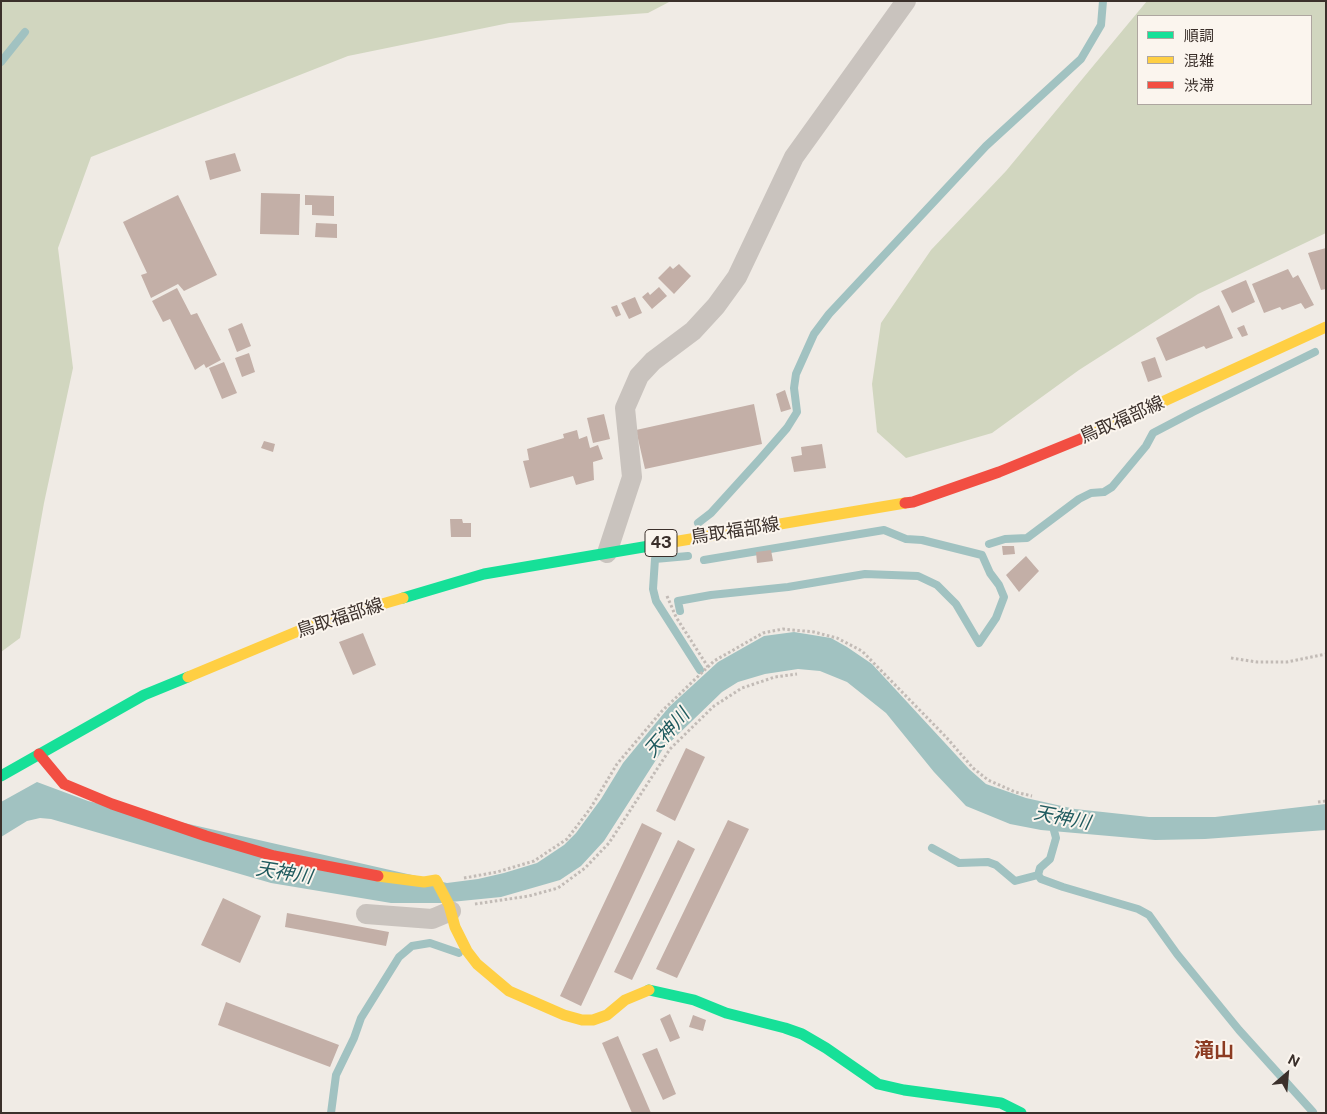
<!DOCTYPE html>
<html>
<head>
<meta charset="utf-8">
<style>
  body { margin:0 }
  #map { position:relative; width:1327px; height:1114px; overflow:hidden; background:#f0ebe5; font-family:"Public Sans","Noto Sans JP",sans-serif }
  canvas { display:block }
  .frame { position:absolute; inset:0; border:2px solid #3b302b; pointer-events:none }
  .legend { position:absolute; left:1137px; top:15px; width:175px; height:90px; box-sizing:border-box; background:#fbf5ee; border:1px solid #aea6a0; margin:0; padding:6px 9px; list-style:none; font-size:15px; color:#3b302b }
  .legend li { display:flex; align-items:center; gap:10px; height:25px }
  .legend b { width:25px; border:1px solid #aea6a0 }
  .north { position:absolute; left:1262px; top:1049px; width:50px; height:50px; -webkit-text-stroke:4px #fbf5ee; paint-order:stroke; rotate:27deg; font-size:14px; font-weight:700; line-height:20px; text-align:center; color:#3b302b }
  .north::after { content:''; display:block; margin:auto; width:18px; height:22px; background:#3b302b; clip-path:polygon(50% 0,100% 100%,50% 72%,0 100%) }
</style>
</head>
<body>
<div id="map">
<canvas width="1327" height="1114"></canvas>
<div class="frame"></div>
<ul class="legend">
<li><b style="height:6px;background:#16e098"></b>順調</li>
<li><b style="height:6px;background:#ffcf43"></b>混雑</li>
<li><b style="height:6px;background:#f24e42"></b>渋滞</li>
</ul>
<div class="north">N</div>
</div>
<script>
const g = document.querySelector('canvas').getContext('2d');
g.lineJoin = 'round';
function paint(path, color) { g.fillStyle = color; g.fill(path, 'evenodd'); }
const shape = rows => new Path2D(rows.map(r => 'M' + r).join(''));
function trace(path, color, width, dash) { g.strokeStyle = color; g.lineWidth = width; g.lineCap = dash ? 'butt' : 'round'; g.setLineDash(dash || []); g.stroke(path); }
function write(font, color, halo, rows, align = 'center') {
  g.font = font + ' "Public Sans","Noto Sans JP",sans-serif'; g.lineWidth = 4; g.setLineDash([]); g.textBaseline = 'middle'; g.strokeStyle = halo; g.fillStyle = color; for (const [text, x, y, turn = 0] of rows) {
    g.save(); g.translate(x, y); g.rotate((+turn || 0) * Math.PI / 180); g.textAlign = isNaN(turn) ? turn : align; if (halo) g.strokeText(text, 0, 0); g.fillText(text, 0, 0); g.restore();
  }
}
const green = shape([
  [1,1,671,1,648,13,509,23,348,56,91,157,58,248,73,368,44,503,20,638,1,652],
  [1147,1,1326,1,1326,233,1198,294,1079,370,992,433,906,458,877,432,872,384,881,323,931,250,1006,171],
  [1138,16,1311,16,1311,104,1138,104]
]);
const water = shape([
  [794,632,831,638,847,647,872,664,969,769,986,784,1026,798,1075,809,1149,817,1215,817,1326,804,1326,830,1205,839,1155,840,1041,830,1010,824,966,806,934,772,886,713,847,682,820,671,798,669,765,674,738,682,722,692,663,749,604,841,581,866,560,880,501,897,441,903,391,903,271,883,51,819,40,818,27,821,1,837,1,802,37,782,88,801,447,883,478,879,504,873,537,863,564,845,576,833,601,799,623,763,669,707,718,662,764,636]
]);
const stream = shape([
  [1,62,25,32],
  [698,523,711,513,760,459,787,428,797,412,794,388,796,374,814,334,829,314,986,146,1081,59,1101,25,1103,1],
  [989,544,1005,539,1027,538,1079,499,1091,493,1104,492,1112,487,1146,446,1153,433,1193,412,1315,352],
  [688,556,655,559,653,589,656,601,700,670],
  [680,611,678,601,711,595,788,587,865,574,918,576,937,585,956,604,979,643,996,618,1004,597,999,585,990,573,982,555,922,540,906,539,884,530,704,560],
  [1052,823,1056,838,1050,859,1040,868,1038,875,1041,879,1063,887,1138,909,1149,915,1177,954,1239,1030,1313,1112],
  [932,848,959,863,988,862,996,865,1015,881,1038,875],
  [331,1113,336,1075,354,1038,361,1018,399,957,412,946,430,943,459,953]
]);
const building = shape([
  [235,153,241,171,210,180,205,161],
  [261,193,300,194,299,235,260,234],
  [178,195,217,275,184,291,178,284,151,298,141,275,147,273,123,222],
  [305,195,334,196,334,216,312,215,312,205,305,205],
  [316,223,337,224,337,238,315,237],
  [1326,248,1326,289,1321,290,1308,253],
  [679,264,691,276,674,294,658,278,670,266,673,269],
  [1288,269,1293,278,1298,275,1314,305,1305,309,1301,303,1282,310,1280,307,1264,313,1252,284],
  [1246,280,1255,302,1232,313,1221,291],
  [659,287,667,296,652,309,642,297,648,292,650,295],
  [177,288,191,315,197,313,221,360,206,368,204,364,195,370,170,319,163,322,152,301],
  [635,297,642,313,629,319,621,303],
  [617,305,621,315,616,317,611,307],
  [1219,305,1233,338,1206,349,1204,346,1166,361,1156,338],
  [242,323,251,346,237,352,228,329],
  [1244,325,1248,335,1242,337,1237,328],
  [249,353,255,372,242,377,235,358],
  [1155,357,1162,377,1148,382,1141,362],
  [224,362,237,393,222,399,209,368],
  [785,390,791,409,781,412,776,394],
  [754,404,762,444,645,469,636,430],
  [604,414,610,439,593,443,587,418],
  [577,430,579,439,587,436,590,448,598,445,603,459,593,462,594,480,576,485,573,476,530,488,523,461,529,460,527,449,564,438,563,434],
  [264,441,275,444,273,452,261,448],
  [822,444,826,468,794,472,791,457,802,455,801,447],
  [450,519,462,519,463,523,471,523,471,537,451,537],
  [1002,546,1014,546,1015,554,1003,555],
  [771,550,773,561,757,563,756,552],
  [1026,556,1039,571,1019,592,1006,575],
  [363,633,376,665,353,675,339,642],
  [686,748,705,757,675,821,656,811],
  [728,820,749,829,677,978,656,969],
  [642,823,662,833,581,1006,560,996],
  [678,840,695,849,632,980,614,972],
  [223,898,261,916,240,963,201,945],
  [287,913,389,932,386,946,285,927],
  [226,1002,339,1045,330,1067,218,1025],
  [670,1014,680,1038,670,1042,660,1019],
  [693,1015,706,1020,703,1031,689,1027],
  [618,1036,651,1113,632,1113,602,1043],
  [657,1048,676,1094,663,1100,642,1054]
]);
const path = shape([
  [667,596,676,617,708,667],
  [1231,658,1257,662,1287,662,1326,654],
  [1318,802,1326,801],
  [464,878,497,872,534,861,567,839,590,809,617,764,661,712,714,661,763,633,783,629,814,632,837,638,862,651,946,737,973,768,988,780,1015,792,1032,796],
  [475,904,529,896,558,888,585,868,609,843,670,749,714,706,742,688,775,677,797,674]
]);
const street = shape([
  [607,553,632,477,625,408,639,376,653,361,693,331,716,306,737,277,794,157,906,1],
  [366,914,432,919,451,911]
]);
const fast = shape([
  [403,598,484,574,661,544],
  [1,776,144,695,188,677],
  [649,990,694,1000,726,1013,785,1028,802,1034,826,1048,878,1084,904,1090,1001,1103,1021,1113]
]);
const slow = shape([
  [1090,435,1326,327],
  [661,544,905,503],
  [188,677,320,622,403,598],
  [378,876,424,882,436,880,449,905,455,927,467,951,477,964,509,991,564,1015,582,1020,593,1020,607,1015,625,1000,649,990]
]);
const jam = shape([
  [905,503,913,502,999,472,1090,435],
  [39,754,64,784,112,804,206,836,274,856,378,876]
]);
const shields = [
  [661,543,32]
];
const shieldNames = [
  ["43",661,543]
];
const streetNames = [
  ["鳥取福部線",1122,420,-24],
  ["鳥取福部線",735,531,-9],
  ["鳥取福部線",340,618,-18]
];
const waterNames = [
  ["天神川",667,733,-49],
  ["天神川",1062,818,11],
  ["天神川",284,873,9]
];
const quarterNames = [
  ["滝山",1214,1051]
];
paint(green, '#d1d6bf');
paint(water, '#a1c2c1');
trace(stream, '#a1c2c1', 8);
paint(building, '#c3afa7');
trace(path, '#c2bbb6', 3, [2.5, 2.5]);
trace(street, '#c9c3be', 20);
trace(fast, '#16e098', 11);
trace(slow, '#ffcf43', 11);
trace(jam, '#f24e42', 11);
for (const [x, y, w] of shields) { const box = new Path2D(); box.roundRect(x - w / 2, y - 13.5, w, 27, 4); g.fillStyle = '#fbf5ee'; g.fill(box); trace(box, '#3b302b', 1); }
write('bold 16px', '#3b302b', null, shieldNames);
write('18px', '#3b302b', '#fbf5ee', streetNames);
write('italic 19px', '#1f5a5e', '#fbf5ee', waterNames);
write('bold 20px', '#8c3b22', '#fbf5ee', quarterNames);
</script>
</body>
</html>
